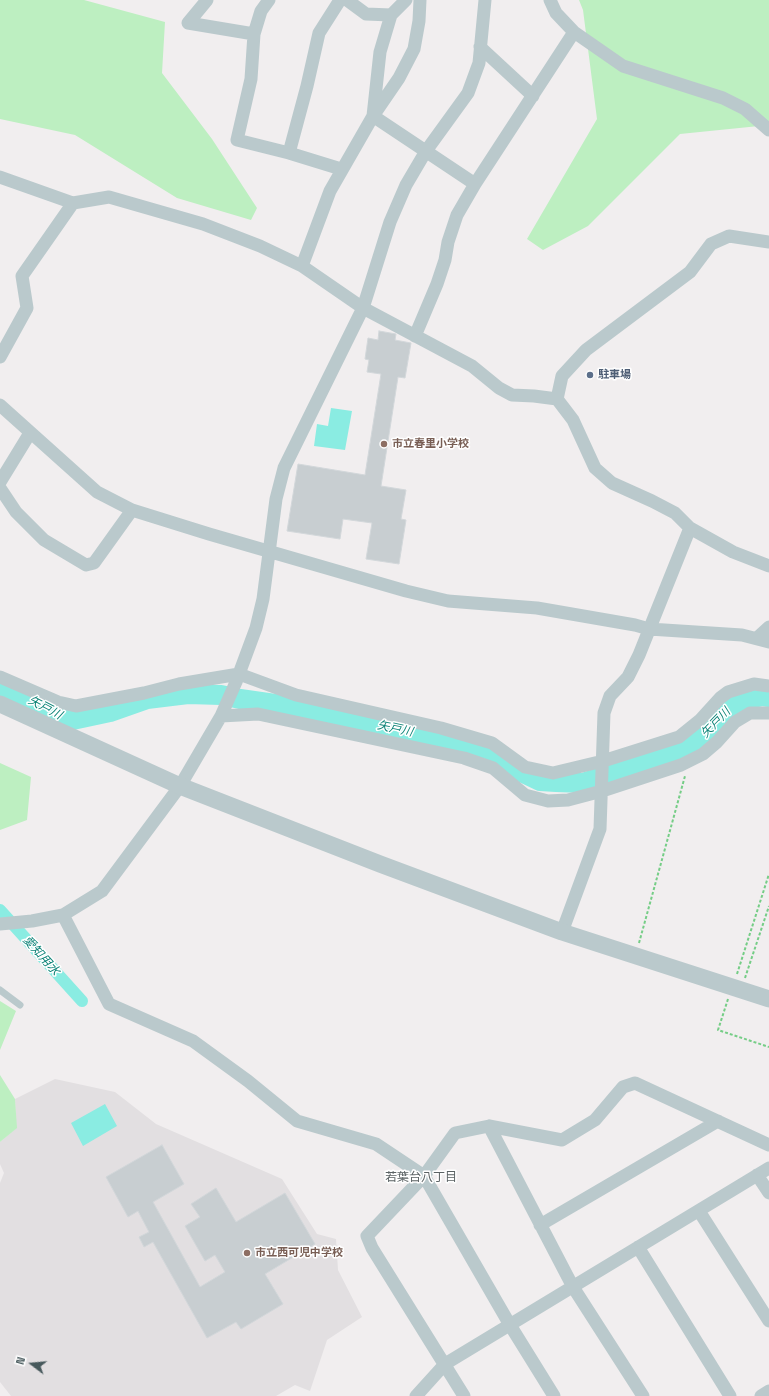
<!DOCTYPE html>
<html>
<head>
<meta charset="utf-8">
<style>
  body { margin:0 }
  #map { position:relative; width:769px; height:1396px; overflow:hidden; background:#f1eeef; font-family:"Space Grotesk",sans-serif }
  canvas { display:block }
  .north { position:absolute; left:12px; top:1344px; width:40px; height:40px; -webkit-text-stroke:3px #fff; paint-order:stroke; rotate:286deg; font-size:11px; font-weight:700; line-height:16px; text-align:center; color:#47595c }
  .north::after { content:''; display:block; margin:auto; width:14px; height:18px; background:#47595c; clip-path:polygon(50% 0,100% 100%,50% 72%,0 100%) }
</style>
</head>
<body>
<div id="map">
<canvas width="769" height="1396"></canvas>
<div class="north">N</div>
</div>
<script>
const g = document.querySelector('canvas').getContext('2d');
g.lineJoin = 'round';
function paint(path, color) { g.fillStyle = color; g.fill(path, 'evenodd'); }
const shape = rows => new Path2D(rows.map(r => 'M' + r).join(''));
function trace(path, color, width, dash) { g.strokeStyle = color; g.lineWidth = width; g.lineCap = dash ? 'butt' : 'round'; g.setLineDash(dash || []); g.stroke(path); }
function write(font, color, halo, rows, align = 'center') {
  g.font = font + ' "Space Grotesk","Noto Sans JP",sans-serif'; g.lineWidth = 3; g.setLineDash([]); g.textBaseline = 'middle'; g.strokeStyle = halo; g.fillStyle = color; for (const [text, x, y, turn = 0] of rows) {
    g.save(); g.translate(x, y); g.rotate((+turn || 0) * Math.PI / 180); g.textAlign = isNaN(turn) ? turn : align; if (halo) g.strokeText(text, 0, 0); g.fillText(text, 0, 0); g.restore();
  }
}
const education = shape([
  [55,1079,115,1092,156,1124,282,1179,317,1234,336,1239,338,1270,362,1317,327,1340,310,1391,295,1385,276,1396,11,1396,0,1382,0,1183,4,1173,0,1164,0,1142,16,1128,15,1099]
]);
const green = shape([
  [0,0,84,0,165,22,162,73,212,139,257,208,251,220,177,198,75,135,0,119],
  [579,0,769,0,769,125,680,134,588,226,543,250,527,239,597,119,583,10],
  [0,763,31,777,27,820,0,830],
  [0,1001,16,1011,0,1050],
  [0,1075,15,1099,17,1128,0,1142]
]);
const water = shape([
  [331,408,352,411,345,450,314,446,317,424,328,426],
  [105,1104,117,1126,83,1146,71,1123]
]);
const canal = shape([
  [0,910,82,1001]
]);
const river = shape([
  [0,685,68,721,110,712,147,699,188,694,221,695,240,699,289,706,488,749,517,770,540,781,556,782,583,783,694,745,719,718,737,702,762,696,769,697]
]);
const building = shape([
  [379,331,396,334,395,340,411,343,405,378,398,377,381,486,406,490,401,519,406,520,399,564,366,559,372,523,343,519,340,539,287,531,298,464,365,475,381,374,367,372,369,360,365,359,368,338,378,340,379,331],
  [162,1145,184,1184,153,1202,200,1287,225,1272,215,1255,205,1261,185,1226,200,1217,191,1204,216,1188,236,1222,285,1193,315,1244,265,1274,283,1304,241,1329,236,1322,207,1338,153,1242,144,1247,139,1237,149,1232,138,1211,128,1217,106,1177,162,1145]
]);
const path = shape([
  [639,943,685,776],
  [737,974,769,874],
  [745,978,769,906],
  [728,999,718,1030,769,1047]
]);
const service = shape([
  [0,990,20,1005]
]);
const minor = shape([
  [207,0,188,23,254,34],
  [269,0,261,11,254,34,251,79,237,140,289,153,341,169],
  [347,0,366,14,391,15,406,0],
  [420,0,419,21,414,49,399,78,373,116,475,184],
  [550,0,556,13,574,32,623,66,723,98,745,109,769,130],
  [480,47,533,96],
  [289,153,307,86,319,33,340,0],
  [0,177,73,203,109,197,203,224,260,246,302,266,363,308,472,366,499,388,512,395,534,396,557,399,573,420,595,468,612,483,652,501,675,513,690,528,733,552,769,566],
  [302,266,330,191,373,116,380,52,391,15],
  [415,336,437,284,445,260,448,242,457,215,475,184,574,32],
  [0,357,27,308,22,276,73,203],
  [557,399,562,376,586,350,690,272,711,244,729,236,769,242],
  [0,405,97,492,132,510,209,534,406,591,448,601,537,608,635,625,649,629,742,635,769,642],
  [0,482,30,433],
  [0,488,16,512,44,540,86,565,94,563,132,510],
  [757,638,769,627],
  [0,677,58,702,76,706,144,693,179,684,239,674,296,695,441,728,492,743,525,767,553,773,603,761,679,737,700,720,720,698,728,692,754,684,769,686],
  [221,716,258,714,464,758,493,768,525,795,548,801,568,800,602,791,681,765,703,754,717,742,735,722,750,713,769,713],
  [63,915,109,1004,193,1041,248,1081,297,1121,376,1144,424,1176,510,1325,554,1396],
  [0,924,32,921,63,915,102,891,180,786,221,716,236,682,256,628,263,599,276,499,284,468,363,308,390,222,406,185,426,151,468,93,479,63,485,0],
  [562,932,600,829,604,713,610,696,628,677,639,655,690,528],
  [489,1126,573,1287,643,1396],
  [757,1175,769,1193],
  [699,1211,769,1321],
  [540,1225,718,1121],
  [638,1247,730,1396],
  [416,1396,445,1364,769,1168],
  [464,1396,372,1248,367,1236,424,1176,455,1133,489,1126,562,1140,595,1120,623,1087,635,1083,769,1145],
  [761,1396,769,1391]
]);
const tertiary = shape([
  [0,704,180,786,380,864,562,932,769,999]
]);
const markers = [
  [590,375,4,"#5c6f8a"],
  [384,444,4,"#8d6e63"],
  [247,1253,4,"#8d6e63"]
];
const serviceNames = [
  ["駐車場",598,375]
];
const educationNames = [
  ["市立春里小学校",392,444],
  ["市立西可児中学校",255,1253]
];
const waterNames = [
  ["矢戸川",45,708,28],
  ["矢戸川",716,723,-46],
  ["矢戸川",395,729,12],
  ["愛知用水",41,956,48]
];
const neighbourhoodNames = [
  ["若葉台八丁目",421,1178]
];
paint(education, '#e2dfe1');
paint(green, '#bdefc1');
paint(water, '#8aece2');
trace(canal, '#8aece2', 12);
trace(river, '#8aece2', 20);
paint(building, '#c8ced1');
trace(building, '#d2d7da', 1);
trace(path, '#75cd86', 2, [3, 2]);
trace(service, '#bac9cc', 7);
trace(minor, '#bac9cc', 13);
trace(tertiary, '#bac9cc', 17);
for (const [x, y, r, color] of markers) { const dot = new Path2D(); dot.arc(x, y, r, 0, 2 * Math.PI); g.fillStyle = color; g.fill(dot); trace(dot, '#fff', 1.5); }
write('bold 11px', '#4e5e75', '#fff', serviceNames, 'left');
write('bold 11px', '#785e54', '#fff', educationNames, 'left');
write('italic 12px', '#0d8478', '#fff', waterNames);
write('12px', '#5b6264', '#fff', neighbourhoodNames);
</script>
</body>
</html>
